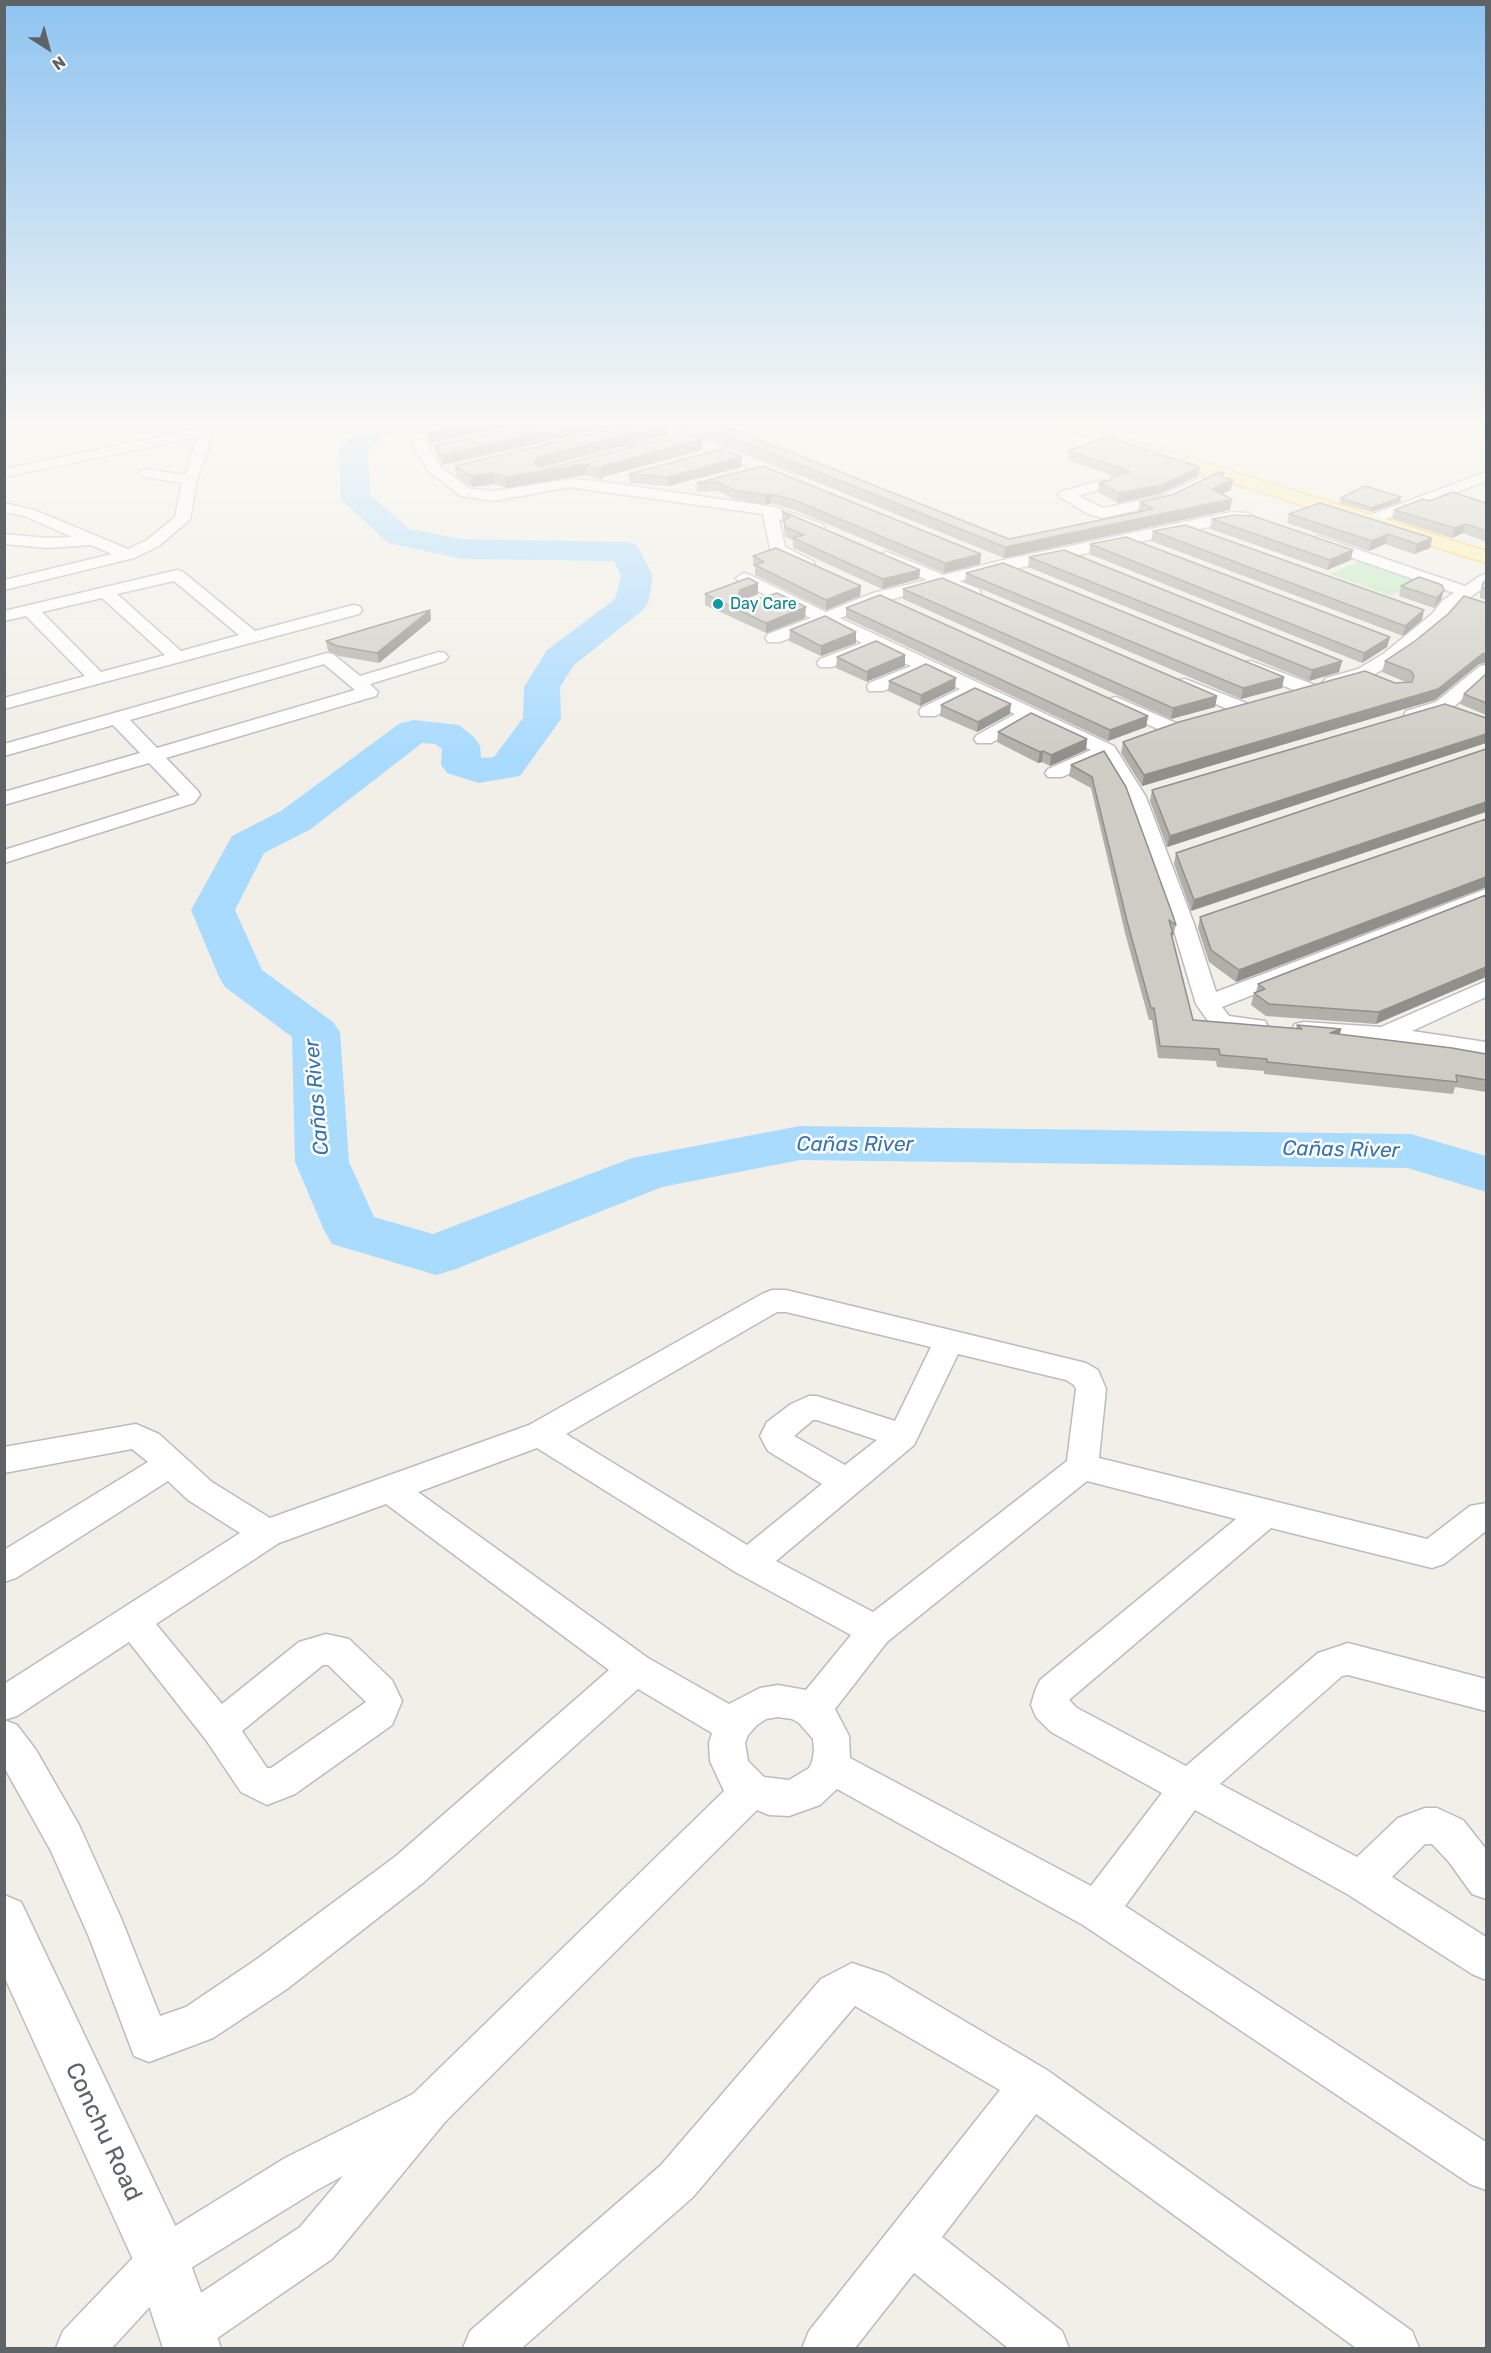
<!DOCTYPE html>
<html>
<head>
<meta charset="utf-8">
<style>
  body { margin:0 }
  #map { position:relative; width:1491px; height:2353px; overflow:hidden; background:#f1efe7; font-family:Rubik,sans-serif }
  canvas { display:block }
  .frame { position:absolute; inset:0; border:6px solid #5e6368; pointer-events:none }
  .north { position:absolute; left:18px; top:18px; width:60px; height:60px; -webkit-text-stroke:4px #fff; paint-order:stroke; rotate:144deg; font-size:16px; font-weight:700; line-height:24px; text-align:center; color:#5e6368 }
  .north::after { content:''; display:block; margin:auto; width:21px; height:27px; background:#5e6368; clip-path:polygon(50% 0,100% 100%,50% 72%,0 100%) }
</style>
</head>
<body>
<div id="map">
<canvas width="1491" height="2353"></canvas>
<div class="frame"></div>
<div class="north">N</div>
</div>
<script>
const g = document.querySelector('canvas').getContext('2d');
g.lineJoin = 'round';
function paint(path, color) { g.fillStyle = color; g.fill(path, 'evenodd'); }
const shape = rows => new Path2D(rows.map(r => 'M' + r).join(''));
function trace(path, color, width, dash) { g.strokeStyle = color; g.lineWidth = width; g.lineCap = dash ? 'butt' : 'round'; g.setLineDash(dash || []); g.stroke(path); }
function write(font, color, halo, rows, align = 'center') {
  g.font = font + ' Rubik,sans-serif'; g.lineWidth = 5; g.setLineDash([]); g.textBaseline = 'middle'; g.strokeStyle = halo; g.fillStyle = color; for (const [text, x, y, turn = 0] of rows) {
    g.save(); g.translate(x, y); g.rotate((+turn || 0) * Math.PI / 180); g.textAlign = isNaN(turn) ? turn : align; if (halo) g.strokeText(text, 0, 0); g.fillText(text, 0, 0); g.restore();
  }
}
const green = shape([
  [1359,561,1420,582,1391,596,1330,574]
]);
const river = shape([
  [364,426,395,426,367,451,371,496,409,529,462,539,626,542,637,545,653,576,648,603,643,610,574,665,560,687,561,719,520,776,479,783,447,773,441,765,442,749,435,744,422,743,311,829,264,853,235,910,262,970,333,1022,340,1032,349,1162,374,1217,433,1234,632,1158,800,1126,1411,1134,1486,1156,1486,1192,1408,1168,800,1160,662,1187,456,1269,436,1275,332,1244,324,1230,295,1162,292,1037,225,987,219,977,191,910,232,836,281,811,400,723,414,720,459,725,475,738,480,746,481,758,494,757,523,718,524,687,547,650,615,599,621,576,614,561,462,559,388,543,341,499,339,448,364,426]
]);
const street = shape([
  [654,426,673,426,798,477,800,480,798,483,788,483,656,429,654,426],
  [207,427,214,431,197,480,190,519,159,546,134,558,4,590,4,580,112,554,91,545,47,548,4,544,4,534,47,538,72,537,24,516,4,512,4,503,34,510,128,549,147,540,175,517,182,483,145,477,138,473,145,469,185,475,198,437,4,477,4,469,207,427],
  [418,439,423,440,440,466,470,489,494,491,569,479,597,481,775,507,822,524,824,527,822,530,816,532,779,519,785,547,813,561,815,564,807,569,771,553,763,514,569,487,494,501,461,496,429,472,411,443,418,439],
  [1219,469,1226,473,1224,476,1171,503,1103,518,1088,514,1057,495,1060,492,1098,481,1108,481,1110,484,1108,487,1078,496,1103,508,1161,496,1219,469],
  [1486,472,1486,481,1375,523,1365,523,1362,520,1365,517,1486,472],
  [1232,512,1248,513,1256,518,1248,523,1232,522,959,581,979,589,981,593,973,598,942,586,885,601,840,618,1114,746,1146,797,1194,924,1216,992,1486,889,1486,903,1222,1007,1229,1016,1265,1021,1268,1026,1265,1031,1256,1033,1213,1028,1196,1004,1172,924,1126,797,1103,759,1062,777,1048,777,1045,773,1048,769,1091,750,1030,721,991,743,977,743,974,739,977,735,1015,714,975,696,935,716,921,716,919,712,921,708,960,689,925,673,883,691,869,691,867,687,869,683,911,666,876,650,832,667,820,667,817,663,820,659,862,643,825,624,780,642,768,642,765,638,768,634,811,618,738,581,736,578,744,573,750,575,826,612,873,593,927,580,881,560,879,557,881,554,887,552,944,575,1003,560,1232,512],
  [1318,536,1465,586,1480,576,1486,574,1486,586,1455,608,1444,622,1395,662,1370,677,1332,687,1326,686,1323,682,1326,678,1358,669,1383,654,1432,614,1443,600,1454,593,1312,544,1310,541,1318,536],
  [177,570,183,572,255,631,353,605,359,606,362,610,359,614,4,709,4,698,85,676,26,616,4,621,4,611,177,570],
  [174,581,239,635,181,651,117,594,174,581],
  [102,598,165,655,101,672,42,612,102,598],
  [439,652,445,653,448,657,445,661,370,684,378,692,376,696,166,758,198,791,200,795,194,803,4,863,4,850,180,795,149,763,4,805,4,792,140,753,113,725,4,756,4,744,327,653,333,654,360,676,439,652],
  [324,664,355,690,157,748,130,720,324,664],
  [1251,661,1315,685,1317,689,1315,693,1301,693,1245,670,1242,666,1245,662,1251,661],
  [1486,665,1486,679,1450,710,1413,721,1406,719,1404,715,1406,711,1436,702,1480,666,1486,665],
  [1185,679,1246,703,1248,707,1246,711,1239,713,1232,711,1179,688,1176,684,1179,680,1185,679],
  [1116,697,1176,723,1179,727,1176,731,1169,733,1162,731,1109,707,1107,703,1109,699,1116,697],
  [1486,981,1486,997,1412,1031,1486,1042,1486,1057,1384,1042,1304,1036,1295,1034,1292,1029,1295,1024,1304,1022,1381,1027,1486,981],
  [772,1290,786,1290,1086,1363,1098,1370,1106,1389,1099,1458,1427,1539,1470,1506,1486,1503,1486,1531,1444,1564,1432,1568,1271,1528,1069,1700,1077,1708,1186,1766,1318,1653,1348,1643,1486,1679,1486,1711,1348,1675,1342,1676,1220,1784,1357,1857,1398,1818,1425,1808,1437,1808,1463,1820,1486,1849,1486,1899,1472,1894,1449,1862,1432,1844,1425,1844,1392,1877,1486,1937,1486,1980,1472,1974,1347,1894,1195,1810,1125,1906,1486,2142,1486,2190,1470,2184,1083,1925,837,1789,820,1805,789,1816,769,1815,757,1810,445,2122,332,2259,203,2348,169,2348,162,2331,169,2314,300,2227,343,2176,317,2190,178,2276,112,2348,56,2348,63,2331,146,2244,285,2158,413,2094,724,1791,710,1761,709,1743,712,1733,638,1689,424,1882,287,1989,213,2038,149,2062,134,2056,89,1937,51,1851,4,1767,4,1720,17,1725,36,1750,79,1825,121,1918,160,2016,186,2007,257,1959,396,1856,609,1670,386,1504,279,1543,156,1624,222,1704,299,1642,326,1634,349,1639,392,1680,402,1701,392,1725,295,1794,267,1805,241,1792,206,1740,129,1642,17,1716,4,1720,4,1684,240,1533,188,1500,168,1481,16,1578,4,1582,4,1550,148,1462,132,1449,4,1473,4,1447,136,1424,159,1434,212,1482,270,1518,529,1425,762,1294,772,1290],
  [777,1312,786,1312,931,1347,895,1421,817,1396,809,1396,791,1404,767,1422,760,1436,768,1451,822,1484,747,1545,566,1434,777,1312],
  [958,1354,1066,1380,1074,1385,1076,1389,1067,1461,873,1612,776,1561,914,1445,958,1354],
  [813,1420,817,1420,877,1440,845,1465,794,1436,813,1420],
  [537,1448,737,1573,851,1635,806,1690,778,1685,760,1688,729,1704,648,1658,418,1492,537,1448],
  [1087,1481,1236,1519,1040,1680,1035,1691,1031,1705,1036,1717,1051,1732,1162,1793,1091,1886,850,1758,849,1736,835,1709,887,1642,1087,1481],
  [323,1665,328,1665,366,1702,271,1768,267,1768,242,1731,323,1665],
  [778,1717,792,1719,799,1723,813,1739,814,1751,812,1762,809,1768,789,1780,764,1777,748,1761,745,1743,748,1735,757,1725,766,1719,778,1717],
  [852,1963,885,1974,1047,2070,1412,2331,1419,2348,1356,2348,1036,2114,942,2237,1062,2331,1069,2348,1008,2348,914,2273,855,2348,802,2348,809,2331,1000,2090,855,2006,693,2197,522,2348,463,2348,470,2331,661,2165,821,1979,852,1963]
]);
const secondary = shape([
  [4,1895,21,1902,182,2240,221,2348,163,2348,136,2266,4,1976,4,1895]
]);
const primary = shape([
  [1063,426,1088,426,1486,551,1486,563,1065,430,1063,426]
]);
const wall = shape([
  [525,426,613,426,443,465,436,456,435,446],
  [678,426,725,426,1009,539,1138,512,1140,502,1174,494,1224,473,1223,477,1231,490,1222,494,1232,499,1230,510,1004,558],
  [667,435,541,467,544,469,702,439,702,450,603,477,601,480,586,475,506,488,495,484,472,487,456,476,455,466],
  [1069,451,1198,476,1160,494,1118,503,1098,492,1099,483,1110,480,1113,476,1068,460],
  [763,466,981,554,980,564,944,573,794,510,771,503,765,505,734,499,718,491,697,492,697,483],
  [742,467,668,486,630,483,629,474],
  [1341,498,1400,502,1371,512,1339,503],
  [1430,501,1486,503,1486,542,1463,533,1452,538,1392,519,1394,510],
  [782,511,920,570,919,579,882,589,793,548,793,540,785,537,784,529,784,522,782,521],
  [1289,514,1432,538,1430,548,1414,554,1385,544,1369,551,1287,523],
  [1212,519,1351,560,1327,570,1210,529],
  [1153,531,1422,620,1403,636,1151,541],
  [1090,544,1390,637,1387,647,1362,663,1089,554],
  [753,556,861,586,860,596,826,610,755,575,755,567,753,566],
  [1029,557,1342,661,1339,672,1309,681,1028,567],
  [966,573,1284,677,1282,688,1241,699,965,582],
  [1486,580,1486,600,1480,598,1480,593,1483,583],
  [758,583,758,594,741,601,742,602,805,618,766,633,705,605,705,594],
  [1401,586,1441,600,1434,608,1399,596],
  [903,589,1217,696,1215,707,1171,719,903,599],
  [846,608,1148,716,1146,727,1108,741,846,618],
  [430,610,431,620,379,663,339,656,328,651,326,641],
  [790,630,856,632,856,643,821,656,789,641],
  [905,655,905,666,868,681,867,682,836,668,837,657],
  [1385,661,1479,664,1435,700,1142,786,1121,753,1123,742,1395,683,1408,683,1382,672],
  [1486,674,1486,715,1460,704,1464,694],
  [889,681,955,689,920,706,888,691],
  [941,705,1010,714,977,732,940,716],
  [1486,718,1486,743,1167,847,1150,801,1152,790],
  [998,732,1087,739,1086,750,1050,766,1042,762,1038,763,997,742],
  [1486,749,1191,911,1174,864,1176,853],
  [1104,751,1176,925,1173,936,1172,936,1172,938,1193,1020,1296,1028,1297,1025,1341,1029,1340,1035,1486,1054,1486,1092,1455,1087,1453,1094,1264,1074,1264,1071,1217,1067,1216,1061,1158,1058,1152,1020,1149,1020,1125,933,1091,788,1069,776,1071,765],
  [1486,819,1486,887,1236,982,1209,962,1198,928,1200,917],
  [1486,895,1376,1024,1266,1016,1251,1005,1254,993,1256,992,1258,984]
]);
const shadedWall = shape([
  [464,426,513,426,428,444,427,433],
  [569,426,613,426,443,465,442,455],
  [664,426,666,426,667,435,538,468,536,472,586,464,586,475,506,488,505,477,538,457],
  [702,439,702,450,603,477,601,480,600,469,603,466],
  [742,457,742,467,668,486,668,477],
  [1200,467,1198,476,1160,494,1118,503,1119,493],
  [494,473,495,484,472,487,471,476],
  [1233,480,1231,490,1210,500,1212,489],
  [771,494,771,503,765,505,765,495],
  [1401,497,1400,502,1371,512,1372,508],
  [1232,499,1230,510,1004,558,1005,547],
  [1466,524,1463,533,1452,538,1455,528],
  [1388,534,1385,544,1369,551,1372,541],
  [1432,538,1430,548,1414,554,1417,544],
  [1353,550,1351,560,1327,570,1330,560],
  [981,554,980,564,944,573,945,563],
  [920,570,919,579,882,589,883,579],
  [758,583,758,594,740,601,738,596,740,590],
  [861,586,860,596,826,610,826,600],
  [1444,590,1441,600,1434,608,1437,598],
  [806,607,805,618,766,633,766,623],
  [430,610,431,620,379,663,377,653],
  [1424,610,1422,620,1403,636,1405,626],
  [856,632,856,643,821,656,821,646],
  [1390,637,1387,647,1362,663,1364,653],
  [1486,653,1486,663,1479,664,1435,700,1142,786,1144,775,1438,689,1482,654],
  [905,655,905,666,868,681,867,682,867,672,869,670],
  [1342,661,1339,672,1309,681,1312,670],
  [1284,677,1282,688,1241,699,1243,688],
  [956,678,955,689,920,706,921,695],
  [1217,696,1215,707,1171,719,1173,708],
  [1011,704,1010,714,977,732,978,722],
  [1148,716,1146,727,1108,741,1110,730],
  [1486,734,1486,743,1167,847,1170,836],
  [1087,739,1086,750,1050,766,1051,755],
  [1043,751,1042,762,1038,763,1040,752],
  [1486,802,1486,812,1191,911,1194,900],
  [1486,877,1486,887,1236,982,1239,970],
  [1486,967,1486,977,1376,1024,1379,1012],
  [1341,1029,1338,1040,1330,1033]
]);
const building = shape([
  [461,426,464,426,427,433,461,426],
  [525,426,569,426,442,455,435,446,525,426],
  [624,426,664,426,538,457,534,463,544,469,686,433,702,439,603,466,600,469,586,464,505,477,494,473,471,476,455,466,624,426],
  [703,426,725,426,1009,539,1153,509,1140,502,1174,494,1219,472,1224,473,1219,476,1233,480,1212,489,1232,499,1005,547,703,426],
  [1107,437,1200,467,1162,485,1119,493,1099,483,1110,480,1113,476,1130,472,1069,451,1107,437],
  [722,449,742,457,668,477,629,474,722,449],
  [763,466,981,554,945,563,794,500,771,494,765,495,734,490,718,482,697,483,763,466],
  [1365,486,1401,497,1372,508,1341,498,1365,486],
  [1452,492,1486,503,1486,531,1466,524,1455,528,1394,510,1423,499,1430,501,1452,492],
  [1320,503,1432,538,1417,544,1388,534,1372,541,1289,514,1320,503],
  [782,511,920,570,883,579,793,538,804,535,785,527,784,520,790,517,782,511],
  [1234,515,1253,516,1353,550,1330,560,1212,519,1234,515],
  [1185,525,1424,610,1405,626,1153,531,1185,525],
  [1126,537,1390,637,1364,653,1090,544,1126,537],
  [776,548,861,586,826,600,755,565,764,562,753,556,776,548],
  [1064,550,1342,661,1312,670,1029,557,1064,550],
  [1003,563,1284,677,1243,688,966,573,1003,563],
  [1419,577,1442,585,1444,590,1437,598,1401,586,1419,577],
  [748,578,758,583,740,590,738,596,742,602,749,602,777,593,806,607,766,623,705,594,748,578],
  [942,578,1217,696,1173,708,903,589,942,578],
  [1486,580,1486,589,1482,588,1483,583,1486,580],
  [880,595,1148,716,1110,730,846,608,880,595],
  [1464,596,1486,603,1486,653,1482,654,1438,689,1144,775,1123,742,1179,722,1365,671,1395,683,1412,682,1414,676,1411,671,1385,661,1415,641,1448,614,1464,596],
  [430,610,377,653,337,646,326,641,430,610],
  [825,616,856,632,821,646,790,630,825,616],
  [876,641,905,655,869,670,867,672,837,657,876,641],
  [926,664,956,678,921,695,889,681,926,664],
  [1486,674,1486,703,1464,694,1486,674],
  [975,688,1011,704,978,722,941,705,975,688],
  [1445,704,1486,718,1486,734,1170,836,1152,790,1445,704],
  [1031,713,1087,739,1051,755,1043,751,1040,752,998,732,1031,713],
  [1486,749,1486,802,1194,900,1176,853,1486,749],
  [1104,751,1126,787,1172,913,1176,925,1169,920,1173,934,1171,933,1193,1020,1302,1029,1297,1025,1341,1029,1330,1033,1452,1048,1486,1054,1486,1080,1456,1075,1457,1082,1267,1062,1267,1059,1220,1055,1219,1049,1160,1046,1154,1008,1151,1008,1127,921,1092,777,1071,765,1104,751],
  [1486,819,1486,877,1239,970,1211,950,1200,917,1486,819],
  [1486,895,1486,967,1379,1012,1269,1004,1254,993,1265,989,1258,984,1486,895]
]);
const markers = [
  [718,604,6,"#0f9aa8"]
];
const farCulturenames = [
  ["Day Care",730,604]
];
const waterNames = [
  ["Cañas River",317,1097,-95],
  ["Cañas River",855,1145],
  ["Cañas River",1341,1150,1]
];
const nearStreetnames = [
  ["Conchu Road",103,2132,65]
];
paint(green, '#c2ebc1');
paint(river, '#a9dbff');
trace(street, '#b9bcc1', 3);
trace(secondary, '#babdc3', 3);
trace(primary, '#fecb53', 3);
paint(street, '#fff');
paint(secondary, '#fff');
paint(primary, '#fff1ae');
paint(wall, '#b2afa9');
paint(shadedWall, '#918f8a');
paint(building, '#cfccc5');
trace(building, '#918f8a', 1.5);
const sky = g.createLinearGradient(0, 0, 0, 755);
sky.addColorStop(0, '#8fc4f1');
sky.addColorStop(0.56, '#f9f8f4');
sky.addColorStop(1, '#f9f8f400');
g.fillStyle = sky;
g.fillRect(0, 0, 1491, 755);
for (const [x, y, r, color] of markers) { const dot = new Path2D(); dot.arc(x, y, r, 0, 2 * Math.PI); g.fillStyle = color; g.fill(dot); trace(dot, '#fff', 2); }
write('16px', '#0d838f', '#fff', farCulturenames, 'left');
write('italic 21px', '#3875b2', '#fff', waterNames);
write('24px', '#5e6368', '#fff', nearStreetnames);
</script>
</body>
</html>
